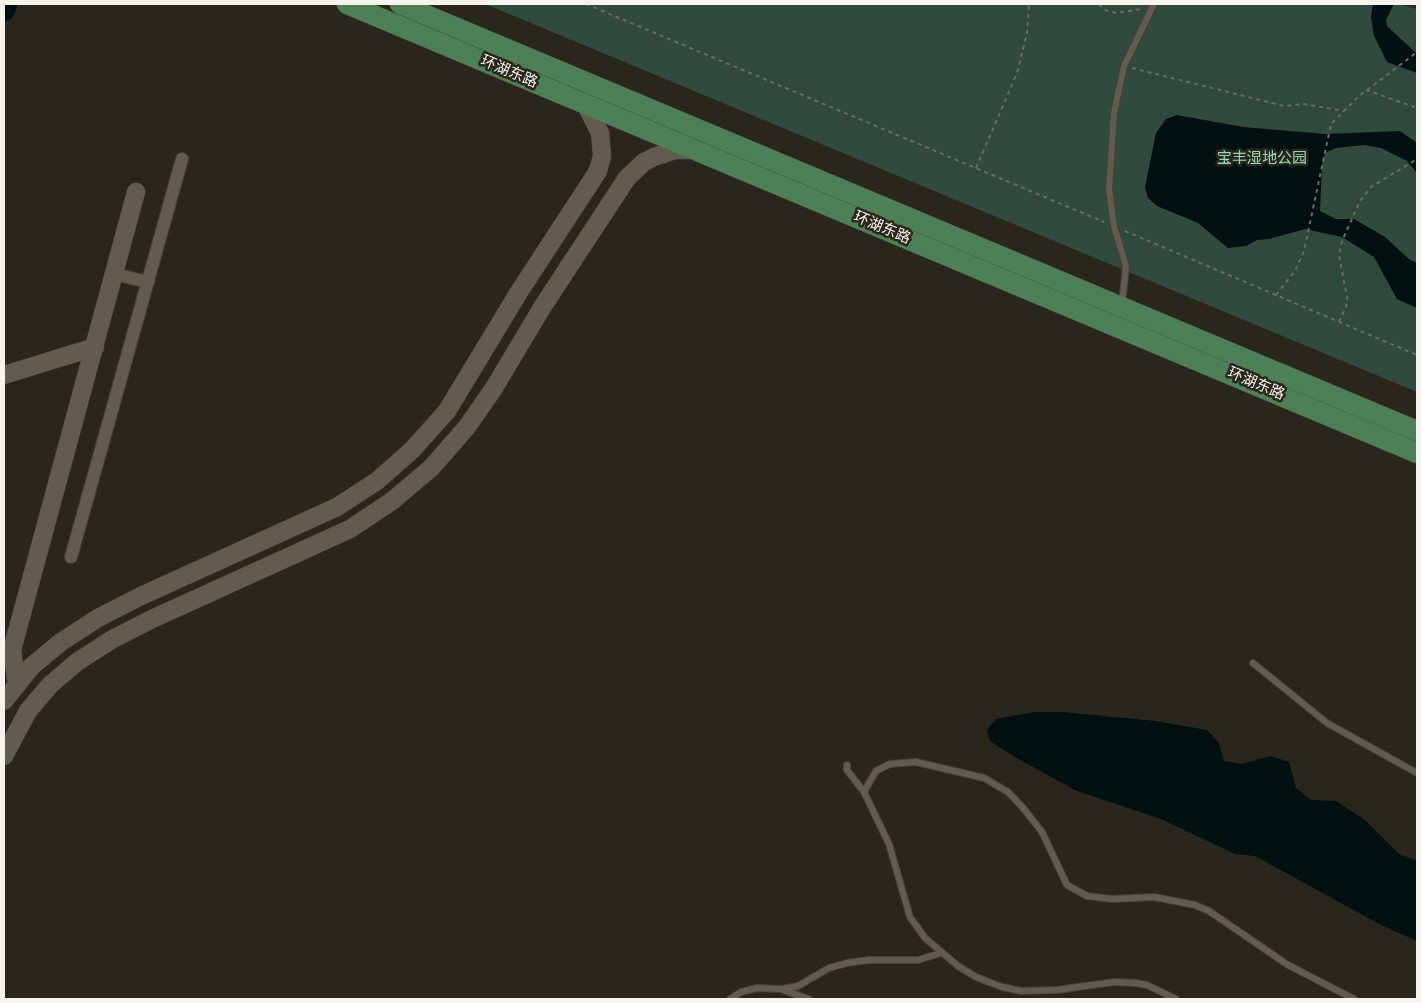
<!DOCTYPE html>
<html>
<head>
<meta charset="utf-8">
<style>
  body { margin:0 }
  #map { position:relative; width:1421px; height:1003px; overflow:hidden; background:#2b261c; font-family:Arial,sans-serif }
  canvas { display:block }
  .frame { position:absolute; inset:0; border:5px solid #f7f3ed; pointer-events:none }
</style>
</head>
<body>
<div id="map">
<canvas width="1421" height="1003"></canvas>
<div class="frame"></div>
</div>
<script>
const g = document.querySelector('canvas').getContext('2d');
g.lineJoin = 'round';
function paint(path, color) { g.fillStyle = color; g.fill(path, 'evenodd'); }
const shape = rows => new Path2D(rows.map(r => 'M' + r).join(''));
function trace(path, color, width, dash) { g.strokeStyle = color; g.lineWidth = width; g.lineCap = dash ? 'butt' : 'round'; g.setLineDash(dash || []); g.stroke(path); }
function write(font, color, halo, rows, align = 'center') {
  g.font = font + ' Arial,"Noto Sans SC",sans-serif'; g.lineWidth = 5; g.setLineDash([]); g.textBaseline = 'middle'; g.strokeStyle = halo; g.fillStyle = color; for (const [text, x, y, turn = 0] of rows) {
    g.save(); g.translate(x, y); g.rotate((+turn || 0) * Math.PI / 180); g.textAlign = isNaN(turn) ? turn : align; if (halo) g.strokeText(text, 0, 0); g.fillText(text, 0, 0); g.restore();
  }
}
const green = shape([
  [485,4,1397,4,1417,9,1417,392]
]);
const water = shape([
  [1373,4,1394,4,1386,20,1387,26,1417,54,1417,73,1387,62,1374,36,1371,17],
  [1177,115,1243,127,1326,134,1400,131,1417,143,1417,173,1407,161,1381,148,1364,145,1336,148,1325,153,1322,164,1320,211,1336,219,1354,219,1385,237,1409,259,1417,263,1417,308,1397,299,1374,257,1342,237,1305,229,1269,239,1257,240,1246,246,1228,248,1198,223,1157,206,1148,198,1145,187,1156,133,1166,119],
  [1034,712,1062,712,1156,721,1207,730,1219,743,1224,761,1241,764,1271,756,1289,762,1296,788,1311,800,1336,801,1365,820,1399,854,1417,861,1417,941,1383,926,1255,856,1235,854,1161,819,1077,791,1020,760,990,741,987,730,996,719]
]);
const river = shape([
  [4,11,7,4]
]);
const path = shape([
  [586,4,1104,222],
  [1099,4,1105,10,1116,13,1141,9],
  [1132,68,1284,106,1304,104,1344,111],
  [1366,90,1417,108],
  [976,168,1017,73,1027,33,1029,4],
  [1125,231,1417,355],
  [1276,295,1295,271,1304,251,1331,124,1358,97,1417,52],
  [1339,322,1346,307,1347,297,1339,255,1342,241,1360,201,1371,187,1417,159]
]);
const lane = shape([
  [1122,305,1126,266,1114,226,1109,189,1114,113,1124,66,1153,6],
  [1253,663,1327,723,1417,773],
  [847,765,847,770,864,792,889,844,910,917,925,938,958,966,976,977,1002,987,1021,991,1057,990,1114,982,1135,983,1147,985,1176,999],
  [864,792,876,771,890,764,916,762,984,778,1008,792,1024,809,1042,832,1067,885,1087,896,1112,899,1154,897,1195,905,1209,911,1288,965,1354,999],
  [783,990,809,999],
  [730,999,741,992,757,988,782,989,798,986,829,968,847,963,868,960,918,960,941,953]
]);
const street = shape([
  [114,274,148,282],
  [71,557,182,159]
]);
const secondary = shape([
  [4,375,95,347],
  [17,684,12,650,136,192],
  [4,701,32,666,61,642,98,618,141,596,337,507,377,481,412,450,447,411,519,292,598,171,602,156,600,133,585,103],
  [4,756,28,711,50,685,77,662,111,640,152,619,350,529,392,501,431,468,467,427,494,388,543,306,627,178,644,162,654,157,675,150,696,150]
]);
const primary = shape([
  [347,4,1417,453],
  [400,4,1417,431]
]);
const streetNames = [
  ["环湖东路",509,72,23],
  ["环湖东路",882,228,23],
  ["环湖东路",1256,384,23]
];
const parkNames = [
  ["宝丰湿地公园",1262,159]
];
paint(green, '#304a3d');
paint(water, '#011010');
trace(river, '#011010', 21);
trace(lane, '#464139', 8);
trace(street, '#464139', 14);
trace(secondary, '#464139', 19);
trace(primary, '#464139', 21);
trace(path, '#6e6960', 2, [4, 4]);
trace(lane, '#615b50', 6);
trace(street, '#615b50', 12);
trace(secondary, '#615b50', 18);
trace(primary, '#4c8056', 20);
write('15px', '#f7f3ed', '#2b261c', streetNames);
write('15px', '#93dbb7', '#2b261c', parkNames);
</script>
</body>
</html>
